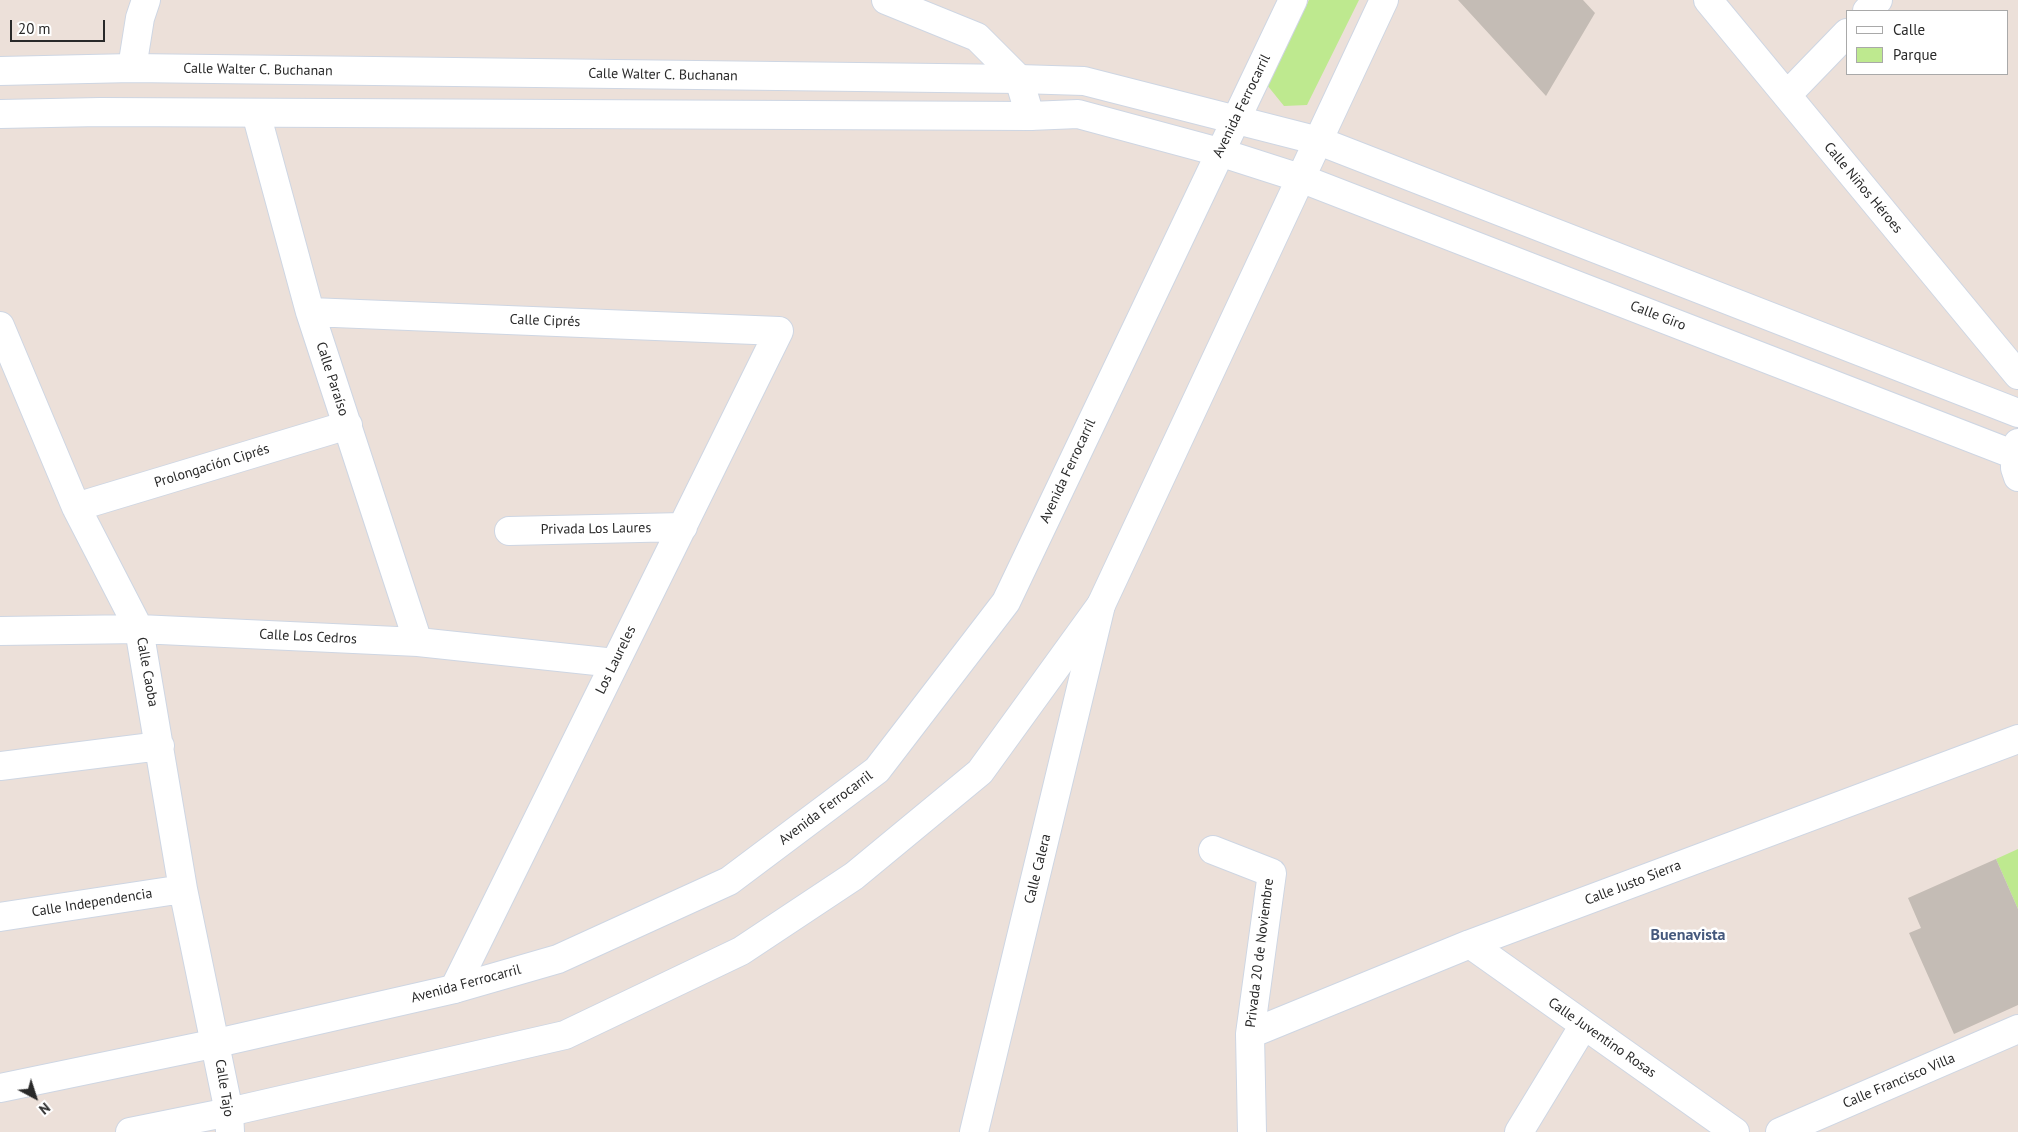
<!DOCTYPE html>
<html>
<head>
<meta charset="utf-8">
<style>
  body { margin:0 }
  #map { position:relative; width:2018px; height:1132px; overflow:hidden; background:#ece0d9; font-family:"PT Sans",sans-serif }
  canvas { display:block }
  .legend { position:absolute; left:1846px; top:10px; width:162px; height:65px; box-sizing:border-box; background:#fff; border:1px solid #a9a9a9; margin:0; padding:6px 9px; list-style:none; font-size:15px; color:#292929 }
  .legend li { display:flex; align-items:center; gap:10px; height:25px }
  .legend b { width:25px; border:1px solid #a9a9a9 }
  .north { position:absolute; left:10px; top:1072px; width:50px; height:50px; -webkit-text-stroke:4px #fff; paint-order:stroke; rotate:140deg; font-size:14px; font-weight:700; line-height:20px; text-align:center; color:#292929 }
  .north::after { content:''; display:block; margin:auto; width:18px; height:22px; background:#292929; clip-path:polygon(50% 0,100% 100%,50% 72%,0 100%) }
  .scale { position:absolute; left:10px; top:20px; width:95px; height:22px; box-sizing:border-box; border:2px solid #292929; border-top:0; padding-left:6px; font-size:15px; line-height:18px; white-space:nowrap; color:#292929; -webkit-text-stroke:4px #fff; paint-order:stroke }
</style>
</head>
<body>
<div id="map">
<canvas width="2018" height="1132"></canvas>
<ul class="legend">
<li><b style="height:6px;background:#fff"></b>Calle</li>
<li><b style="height:14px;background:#bee98f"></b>Parque</li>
</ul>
<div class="north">N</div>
<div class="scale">20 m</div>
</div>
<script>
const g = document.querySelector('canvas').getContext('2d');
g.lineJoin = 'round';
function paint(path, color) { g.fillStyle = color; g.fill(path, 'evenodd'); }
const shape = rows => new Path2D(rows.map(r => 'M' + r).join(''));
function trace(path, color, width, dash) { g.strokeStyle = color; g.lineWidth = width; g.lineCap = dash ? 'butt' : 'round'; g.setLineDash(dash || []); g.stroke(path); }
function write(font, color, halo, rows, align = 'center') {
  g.font = font + ' "PT Sans",sans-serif'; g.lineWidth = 5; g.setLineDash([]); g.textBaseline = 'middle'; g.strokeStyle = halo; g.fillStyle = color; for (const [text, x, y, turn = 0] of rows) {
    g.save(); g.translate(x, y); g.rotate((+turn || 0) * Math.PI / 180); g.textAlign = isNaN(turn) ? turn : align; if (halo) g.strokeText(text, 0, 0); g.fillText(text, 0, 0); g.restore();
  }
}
const green = shape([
  [1309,0,1359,0,1307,105,1284,106,1267,85],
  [2018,849,2018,909,1996,859]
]);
const building = shape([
  [1458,0,1583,0,1595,13,1546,96],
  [1996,859,2018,909,2018,1005,1954,1034,1909,933,1921,928,1908,898]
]);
const minor = shape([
  [886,0,977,37,1019,79,1030,116],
  [1708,0,2018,375],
  [1867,11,1878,0],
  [132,68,140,18,146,0],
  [1787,95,1847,33],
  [256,113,310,312,418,642],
  [310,312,779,331,454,989],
  [0,326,76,507,139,629,183,889,229,1112,230,1132],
  [76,507,348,425],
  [509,531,683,527],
  [0,631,139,629,418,642,615,663],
  [0,766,160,746],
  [1213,850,1272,873,1250,1034,1252,1132],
  [0,917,183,889],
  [1470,944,1735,1132],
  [1250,1034,1470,944,2018,739],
  [974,1132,1101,605],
  [1519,1132,1584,1025],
  [1780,1132,2018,1029]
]);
const tertiary = shape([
  [0,71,132,68,1019,79,1084,81,1319,141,2018,413],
  [0,114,100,112,1030,116,1078,114,1219,152,1300,178,2015,455],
  [2018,443,2015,455,2015,468,2018,477],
  [0,1088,217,1043,454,989,558,959,729,881,877,770,1006,602,1293,0],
  [130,1132,229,1112,565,1035,741,951,854,876,980,772,1101,605,1384,0]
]);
const streetNames = [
  ["Calle Walter C. Buchanan",258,70,1],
  ["Calle Walter C. Buchanan",663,75,1],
  ["Avenida Ferrocarril",1242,106,-64],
  ["Calle Niños Héroes",1863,188,50],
  ["Calle Giro",1658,316,21],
  ["Calle Ciprés",545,321,2],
  ["Calle Paraíso",332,379,72],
  ["Prolongación Ciprés",212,466,-17],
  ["Avenida Ferrocarril",1068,471,-65],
  ["Privada Los Laures",596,529,-1],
  ["Calle Los Cedros",308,637,3],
  ["Los Laureles",616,660,-64],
  ["Calle Caoba",147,672,80],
  ["Avenida Ferrocarril",826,808,-37],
  ["Calle Calera",1038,869,-76],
  ["Calle Justo Sierra",1633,883,-21],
  ["Calle Independencia",92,903,-9],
  ["Privada 20 de Noviembre",1260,953,-83],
  ["Avenida Ferrocarril",466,984,-15],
  ["Calle Juventino Rosas",1602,1038,35],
  ["Calle Francisco Villa",1899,1081,-23],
  ["Calle Tajo",224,1088,81]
];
const quarterNames = [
  ["Buenavista",1688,935]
];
paint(green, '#bee98f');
paint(building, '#c4bcb5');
trace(minor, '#ced6e3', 30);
trace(tertiary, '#ced6e3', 30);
trace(minor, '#fff', 28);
trace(tertiary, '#fff', 28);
write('14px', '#292929', '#fff', streetNames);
write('bold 16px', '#45597d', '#fff', quarterNames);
</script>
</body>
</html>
